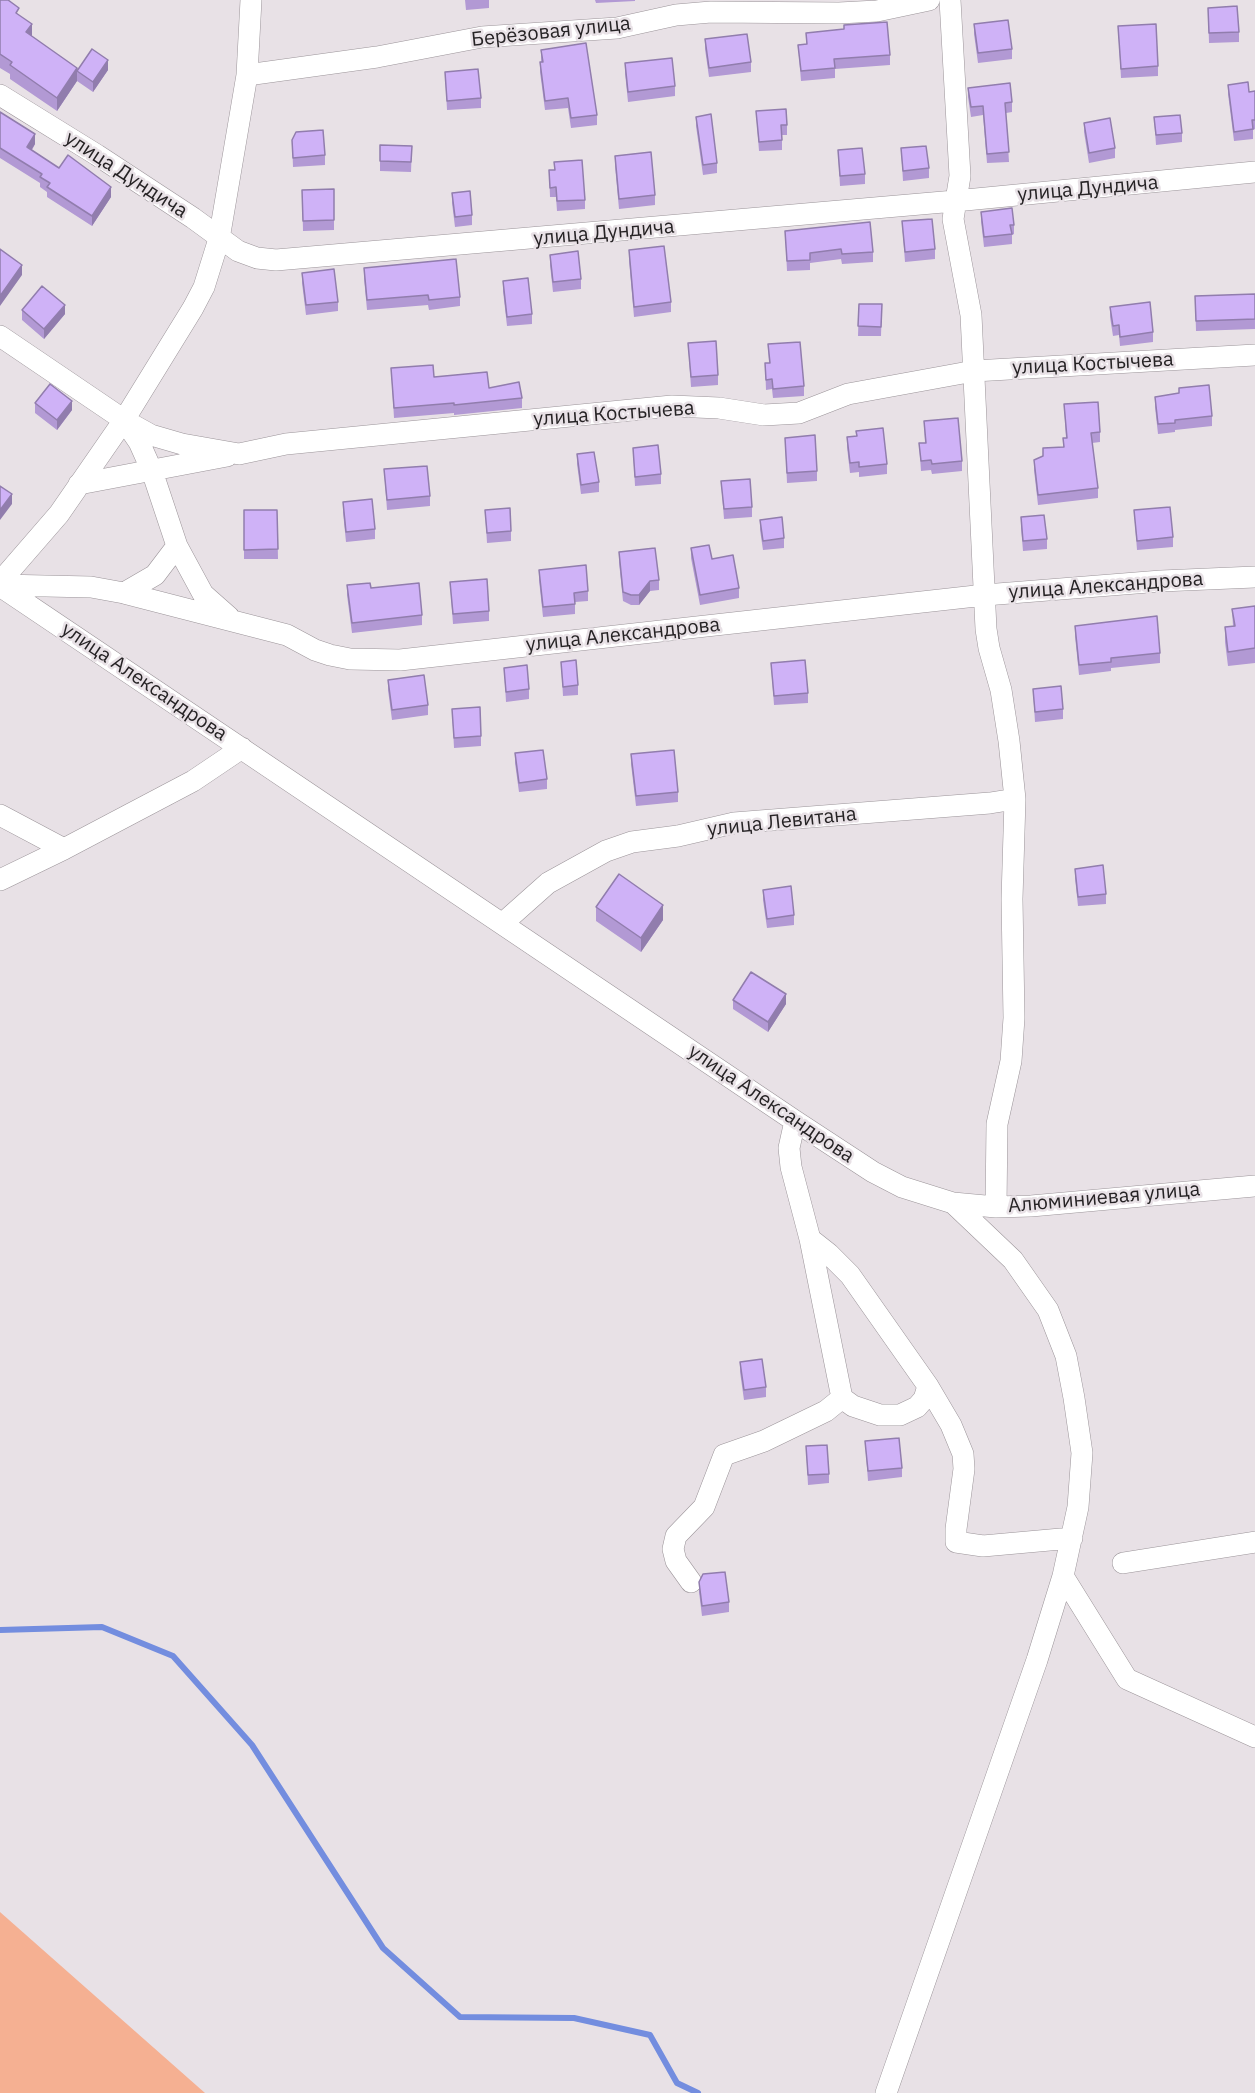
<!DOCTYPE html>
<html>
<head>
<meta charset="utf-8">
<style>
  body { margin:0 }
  canvas { display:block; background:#e8e1e6 }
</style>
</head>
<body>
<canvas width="1255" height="2093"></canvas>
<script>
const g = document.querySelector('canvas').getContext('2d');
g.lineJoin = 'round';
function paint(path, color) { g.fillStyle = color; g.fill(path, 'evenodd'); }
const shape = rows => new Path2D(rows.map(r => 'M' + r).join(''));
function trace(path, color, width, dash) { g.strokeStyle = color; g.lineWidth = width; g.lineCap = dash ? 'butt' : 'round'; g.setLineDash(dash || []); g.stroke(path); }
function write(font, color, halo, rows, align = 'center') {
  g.font = font + ' "IBM Plex Sans",sans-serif'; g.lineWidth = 5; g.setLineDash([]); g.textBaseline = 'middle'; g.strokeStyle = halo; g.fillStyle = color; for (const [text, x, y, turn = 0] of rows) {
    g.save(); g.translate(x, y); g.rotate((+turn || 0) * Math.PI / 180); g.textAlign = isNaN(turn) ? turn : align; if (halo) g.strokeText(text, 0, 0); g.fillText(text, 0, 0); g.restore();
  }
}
const green = shape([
  [0,1912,205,2093,0,2093]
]);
const stream = shape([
  [0,1630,102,1627,173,1656,252,1745,383,1948,460,2017,574,2018,650,2035,677,2083,698,2093]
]);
const minor = shape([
  [950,0,960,176,953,219,971,315,986,629,989,648,1001,690,1009,741,1015,799,1012,899,1014,1018,1011,1061,997,1124,996,1207],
  [247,75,377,57,482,37,617,28,676,15,711,12,839,13,877,11,929,0],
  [0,95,97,155,193,218,238,251,257,258,276,260,955,201,1255,172],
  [0,336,124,420,151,435,182,444,239,454,286,444,672,406,719,408,764,415,799,413,848,394,974,371,1255,355],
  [126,423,139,442,152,471,177,546,203,594,229,617],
  [79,484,227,456],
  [0,582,59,514,124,420,193,308,204,287,219,239,247,75,251,0],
  [0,585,91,587,124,593,287,635,315,650,330,655,350,659,400,660,985,595,1161,581,1255,577],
  [0,586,795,1121,873,1172,902,1187,953,1203,996,1207,1031,1206,1255,1186],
  [124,593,155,575,177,546],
  [0,815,64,849],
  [0,880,64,849,193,781,242,748],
  [503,923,548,883,606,851,632,842,678,836,734,823,990,803,1015,799],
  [795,1121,789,1148,791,1167,810,1239,842,1398,853,1406,880,1415,900,1415,917,1407,924,1399,928,1386],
  [810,1239,829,1254,850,1275,928,1386,951,1425,963,1454,964,1469,956,1529,956,1542,983,1546,1072,1538],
  [1123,1563,1255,1542],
  [1063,1576,1127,1679,1255,1737],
  [691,1582,676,1561,673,1549,676,1536,704,1507,724,1455,764,1441,826,1411,842,1398],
  [886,2093,1037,1660,1063,1576,1078,1507,1082,1453,1074,1398,1066,1356,1048,1310,1013,1260,953,1203]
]);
const wall = shape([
  [0,0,19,15,32,36,77,71,108,70,93,92,77,81,57,111,10,79,10,74,0,68],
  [465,0,489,0,489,8,466,10],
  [595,0,635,0,635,1,596,3],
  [1208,8,1239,32,1239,42,1209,43],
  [974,24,1012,49,1012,59,978,63,974,34],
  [1118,26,1158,66,1158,76,1121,78],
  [806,33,890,55,890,65,835,69,835,78,801,81,798,45,806,44],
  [705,39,751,62,751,72,709,77,705,49],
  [541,50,597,115,597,125,571,128,568,108,545,110,540,72,540,62,541,62],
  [625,63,675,86,675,96,628,102,625,73],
  [445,72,481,98,481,108,447,110],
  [1228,85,1249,92,1255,91,1255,129,1253,130,1253,139,1234,141,1228,94],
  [968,88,1012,102,1012,112,1006,113,1009,162,987,163,983,115,971,117,968,97],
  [756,111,787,125,787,135,782,135,782,150,759,151],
  [0,112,35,144,32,150,59,168,111,197,92,226,47,197,47,192,40,187,40,183,0,158],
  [696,117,717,163,717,173,703,175,696,126],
  [1154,117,1182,133,1182,142,1156,145],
  [1084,123,1115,148,1115,158,1089,163,1084,132],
  [292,140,325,155,325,165,293,167],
  [380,145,412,146,411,172,380,171],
  [901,148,929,168,929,178,903,181],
  [838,150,865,174,865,184,840,186],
  [615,156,655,195,655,205,619,209,615,166],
  [554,162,585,200,585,209,557,211,556,197,550,197,549,170,554,170],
  [334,189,334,230,303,231,302,190],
  [452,193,472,215,472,225,455,227,452,203],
  [981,212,1014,225,1014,234,1012,235,1012,244,984,247,981,221],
  [902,221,935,249,935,259,905,262],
  [785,231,873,252,873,262,842,264,841,259,810,263,810,270,787,271],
  [629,250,671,302,671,312,634,317,629,260],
  [550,255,581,279,581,289,553,292,550,265],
  [364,268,460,297,460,306,429,310,428,305,367,310,364,278],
  [302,273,338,302,338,311,306,315,302,283],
  [503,281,532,314,532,324,507,326,503,291],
  [1255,294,1255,329,1196,331,1195,296],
  [859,304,882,304,881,336,858,336],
  [1110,307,1153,332,1153,342,1120,346,1119,335,1113,336,1110,317],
  [22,310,65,314,44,339,22,320],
  [688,343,718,375,718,385,691,387],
  [768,344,804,386,804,396,773,398,772,389,766,390,765,363,769,363],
  [391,368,489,388,522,398,522,408,454,415,454,413,394,418],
  [1179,388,1212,416,1212,426,1175,430,1175,432,1158,434,1155,407,1155,397,1179,393],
  [35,403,72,410,57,430,35,413],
  [1064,404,1100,432,1100,442,1092,443,1098,488,1098,498,1038,505,1034,470,1034,460,1063,447,1066,438],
  [924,421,962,461,962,471,932,474,931,470,921,471,919,443,925,443],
  [856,431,887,464,887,474,859,477,859,472,850,473,847,447,847,437,856,436],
  [785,438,817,471,817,481,787,483],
  [633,448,661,474,661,484,635,486],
  [577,454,599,482,599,492,581,494,577,464],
  [384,469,430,496,430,506,387,510],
  [721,481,752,507,752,517,724,519],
  [343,502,375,529,375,539,346,542,343,512],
  [244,510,277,510,278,559,244,559],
  [485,510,511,531,511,541,487,543],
  [1134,510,1173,537,1173,547,1137,550],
  [1021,517,1047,539,1047,549,1023,551,1021,527],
  [760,520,784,538,784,548,763,550,760,530],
  [691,548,712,559,739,588,739,598,700,605,691,558],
  [619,552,659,580,659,590,650,591,639,605,631,605,623,601,619,562],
  [539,570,588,591,588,601,575,602,575,614,543,617,539,580],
  [450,582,489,611,489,621,453,624],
  [347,585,371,588,422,615,422,625,352,633,347,595],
  [1255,606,1255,663,1228,666,1225,642,1225,627,1233,626,1232,609],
  [1075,626,1160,653,1160,663,1111,668,1111,671,1079,675,1075,636],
  [561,662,578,685,578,695,563,696],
  [771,663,808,693,808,703,774,705],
  [504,668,529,689,529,699,506,702],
  [388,680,428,705,428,715,392,720,388,690],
  [1033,689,1063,709,1063,719,1035,722],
  [452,709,481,736,481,746,454,748],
  [515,753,547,779,547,789,519,792,515,763],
  [631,754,678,792,678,802,636,806,631,764],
  [1075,869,1106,894,1106,904,1078,906,1075,878],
  [763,890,794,915,794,925,767,928,763,900],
  [596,907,663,920,641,952,596,921],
  [733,1000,786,1004,768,1032,733,1009],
  [740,1362,766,1387,766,1397,744,1400,740,1372],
  [865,1441,902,1468,902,1477,868,1481],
  [806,1446,829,1474,829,1483,808,1485],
  [699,1582,729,1602,729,1612,702,1616,699,1592]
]);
const shadedWall = shape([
  [32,24,32,37,26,32],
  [108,60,108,70,93,92,93,82],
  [77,68,77,81,57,111,57,98],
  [35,134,35,144,27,157,27,147],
  [111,187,111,197,92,226,92,216],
  [22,265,22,275,0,306,0,296],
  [65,305,65,314,44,339,44,329],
  [72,401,72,410,57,430,57,420],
  [12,494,12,504,0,520,0,510],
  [650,581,650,591,639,605,639,595],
  [663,905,663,920,641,952,641,938],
  [786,994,786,1004,768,1032,768,1022]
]);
const building = shape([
  [0,0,8,0,19,8,16,13,32,24,26,32,77,68,57,98,10,65,12,62,0,54,0,0],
  [1237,6,1239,32,1209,33,1208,8,1237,6],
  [1008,20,1012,49,978,53,974,24,1008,20],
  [887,22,890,55,834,59,835,68,801,71,798,45,807,44,806,33,844,29,844,25,887,22],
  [1156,24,1158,66,1121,69,1118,26,1156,24],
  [747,34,751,62,709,68,705,39,747,34],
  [586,43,597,115,571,118,568,98,545,101,540,62,543,62,541,50,586,43],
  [92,49,108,60,93,82,77,71,92,49],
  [672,58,675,86,628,92,625,63,672,58],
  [478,69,481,98,447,101,445,72,478,69],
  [1248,82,1249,92,1255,91,1255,120,1252,120,1253,129,1234,132,1228,85,1248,82],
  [1010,83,1012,102,1005,103,1009,152,987,154,983,106,971,107,968,88,1010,83],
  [786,109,787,125,781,125,782,140,759,142,756,111,786,109],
  [0,112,35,134,27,147,59,168,68,155,111,187,92,216,47,187,50,183,40,177,42,174,0,148,0,112],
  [711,114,717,163,703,165,696,117,711,114],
  [1180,115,1182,133,1156,135,1154,117,1180,115],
  [1110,118,1115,148,1089,153,1084,123,1110,118],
  [323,130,325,155,293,158,292,140,296,132,323,130],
  [380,145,412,146,411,162,380,161,380,145],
  [926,146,929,168,903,171,901,148,926,146],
  [862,148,865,174,840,176,838,150,862,148],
  [651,152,655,195,619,199,615,156,651,152],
  [582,160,585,200,557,201,556,187,550,188,549,170,555,170,554,162,582,160],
  [334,189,334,220,303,221,302,190,334,189],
  [470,191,472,215,455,217,452,193,470,191],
  [1012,208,1014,225,1010,225,1012,234,984,237,981,212,1012,208],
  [932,219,935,249,905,252,902,221,932,219],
  [870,222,873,252,842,254,841,249,810,253,810,260,787,261,785,231,870,222],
  [664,246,671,302,634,307,629,250,664,246],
  [0,249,22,265,0,296,0,249],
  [578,251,581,279,553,282,550,255,578,251],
  [456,259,460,297,429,300,428,295,367,300,364,268,456,259],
  [334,269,338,302,306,305,302,273,334,269],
  [528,278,532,314,507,317,503,281,528,278],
  [42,286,65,305,44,329,22,310,42,286],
  [1255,294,1255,319,1196,321,1195,296,1255,294],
  [1150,302,1153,332,1120,337,1119,325,1113,326,1110,307,1150,302],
  [859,304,882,304,881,327,858,326,859,304],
  [716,341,718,375,691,377,688,343,716,341],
  [800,342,804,386,773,389,772,379,766,380,765,363,770,363,768,344,800,342],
  [433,365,434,377,487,372,489,388,519,382,522,398,454,405,454,403,394,408,391,368,433,365],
  [50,384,72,401,57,420,35,403,50,384],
  [1209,385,1212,416,1175,420,1175,423,1158,424,1155,397,1179,393,1179,388,1209,385],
  [1098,402,1100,432,1091,433,1098,488,1038,495,1034,460,1043,456,1043,448,1064,447,1063,438,1067,438,1064,404,1098,402],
  [958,418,962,461,932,464,931,460,921,461,919,443,926,443,924,421,958,418],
  [883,428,887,464,859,467,859,462,850,463,847,437,857,436,856,431,883,428],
  [815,435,817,471,787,473,785,438,815,435],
  [658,445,661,474,635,477,633,448,658,445],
  [594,452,599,482,581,485,577,454,594,452],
  [427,466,430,496,387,500,384,469,427,466],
  [750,479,752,507,724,509,721,481,750,479],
  [0,486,12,494,0,510,0,486],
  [372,499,375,529,346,532,343,502,372,499],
  [1170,507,1173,537,1137,541,1134,510,1170,507],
  [510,508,511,531,487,533,485,510,510,508],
  [244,510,277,510,278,549,244,550,244,510],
  [1044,515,1047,539,1023,541,1021,517,1044,515],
  [782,517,784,538,763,541,760,520,782,517],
  [709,545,712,559,733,555,739,588,700,595,691,548,709,545],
  [655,548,659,580,650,581,639,595,631,595,623,592,619,552,655,548],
  [586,565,588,591,574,593,575,604,543,607,539,570,586,565],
  [487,579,489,611,453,614,450,582,487,579],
  [370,583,371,588,419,583,422,615,352,623,347,585,370,583],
  [1255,606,1255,648,1228,652,1225,627,1235,626,1232,609,1255,606],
  [1157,616,1160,653,1111,658,1111,662,1079,665,1075,626,1157,616],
  [576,660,578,685,563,687,561,662,576,660],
  [805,660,808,693,774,696,771,663,805,660],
  [527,665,529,689,506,692,504,668,527,665],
  [424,675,428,705,392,710,388,680,424,675],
  [1061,686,1063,709,1035,712,1033,689,1061,686],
  [480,707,481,736,454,738,452,709,480,707],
  [543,750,547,779,519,783,515,753,543,750],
  [674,750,678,792,636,796,631,754,674,750],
  [1103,865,1106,894,1078,897,1075,869,1103,865],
  [619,874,663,905,641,938,596,907,619,874],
  [791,886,794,915,767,919,763,890,791,886],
  [751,972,786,994,768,1022,733,1000,751,972],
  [762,1359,766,1387,744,1390,740,1362,762,1359],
  [899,1438,902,1468,868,1471,865,1441,899,1438],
  [827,1445,829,1474,808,1475,806,1446,827,1445],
  [725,1572,729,1602,702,1606,699,1582,703,1574,725,1572]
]);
const streetNames = [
  ["Берёзовая улица",551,32,-6],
  ["улица Дундича",126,175,33],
  ["улица Дундича",1088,189,-5],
  ["улица Дундича",604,233,-5],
  ["улица Костычева",1093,364,-3],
  ["улица Костычева",614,414,-4],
  ["улица Александрова",1106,586,-4],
  ["улица Александрова",623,635,-6],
  ["улица Александрова",144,682,34],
  ["улица Левитана",782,822,-6],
  ["улица Александрова",771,1104,34],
  ["Алюминиевая улица",1104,1198,-5]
];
paint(green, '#f5b092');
trace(stream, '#738ddf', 6);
trace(minor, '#9b9499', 22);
trace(minor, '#fff', 21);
paint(wall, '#b299d4');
paint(shadedWall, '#917dad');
paint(building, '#cfb2f7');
trace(building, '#917dad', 1.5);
write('20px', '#262325', '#e8e1e6', streetNames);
</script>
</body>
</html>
